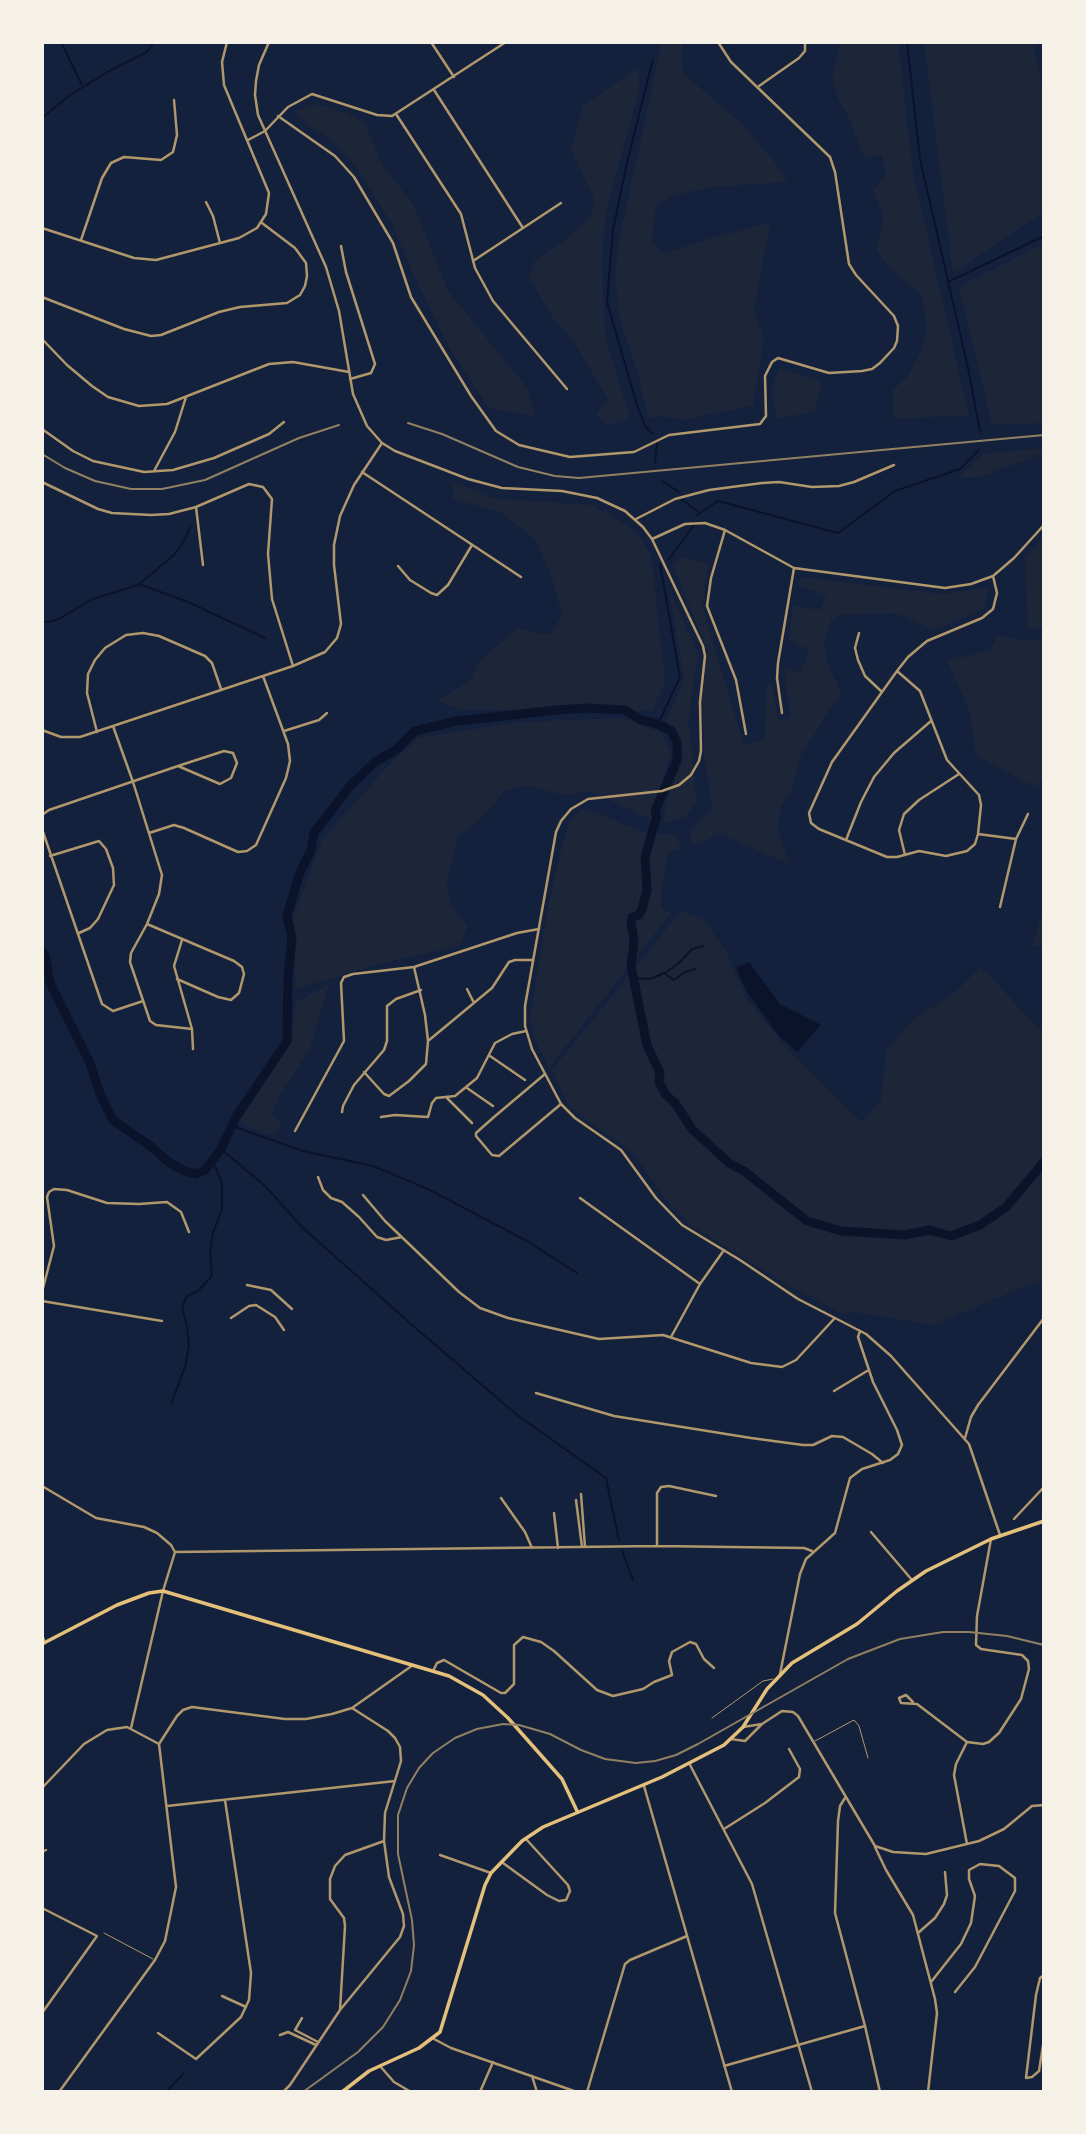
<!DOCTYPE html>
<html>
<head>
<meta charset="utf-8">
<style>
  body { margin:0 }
  #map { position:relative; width:1086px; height:2134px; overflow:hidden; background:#14213d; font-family:Figtree,sans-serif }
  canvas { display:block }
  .frame { position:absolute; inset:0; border:44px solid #f6f1e7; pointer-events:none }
</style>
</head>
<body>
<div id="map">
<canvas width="1086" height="2134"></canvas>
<div class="frame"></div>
</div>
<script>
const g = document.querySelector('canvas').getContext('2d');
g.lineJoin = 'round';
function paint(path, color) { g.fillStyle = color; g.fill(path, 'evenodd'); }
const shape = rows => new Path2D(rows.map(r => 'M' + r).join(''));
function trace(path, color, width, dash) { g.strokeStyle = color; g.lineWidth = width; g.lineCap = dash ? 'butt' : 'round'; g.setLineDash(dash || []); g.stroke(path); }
const green = shape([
  [662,42,682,42,683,73,743,125,777,165,787,182,712,187,675,195,656,205,652,241,664,254,707,239,770,223,754,311,764,338,753,405,685,420,659,416,648,418,637,371,619,315,615,276,619,241],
  [840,42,898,42,913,173,969,416,893,418,893,390,908,376,921,351,927,328,922,296,888,266,876,250,884,216,873,190,886,176,882,154,864,158,848,115,838,99,832,79],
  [924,42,1033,42,1044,96,1044,212,953,273],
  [639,67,639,92,606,211,602,262,605,336,630,418,607,425,596,414,608,400,575,343,553,318,529,277,535,260,560,244,590,218,595,201,571,150,583,106],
  [317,104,345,113,365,123,382,165,413,204,448,291,527,388,535,417,488,407,450,349,412,271,392,224,356,166,330,138,308,126,295,111],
  [1044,243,1044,423,992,425,959,287],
  [779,368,822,382,815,411,778,419,771,391],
  [1044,448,1044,453,980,477,958,477,984,454],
  [452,481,495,499,592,505,635,530,651,555,665,682,652,711,462,710,437,701,471,680,479,661,517,629,550,635,562,615,553,581,536,540,500,512,453,499],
  [1044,534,1044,628,1028,630,1025,558],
  [681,556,708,565,702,606,744,745,765,740,766,687,772,684,779,721,790,717,784,667,800,673,809,650,789,640,792,606,820,610,826,596,797,585,801,577,942,594,989,587,984,609,934,630,895,613,841,615,831,620,824,645,828,665,842,694,830,708,800,757,793,787,781,806,778,831,789,864,720,834,692,846,690,830,712,809,704,753,702,698,708,652,673,566],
  [669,590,698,653,688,723,692,748,696,803,685,817,664,823,665,807,684,755,677,729,666,722,684,679],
  [999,635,1022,641,1044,638,1044,775,1036,788,976,755,970,712,947,661,990,650],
  [622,718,662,733,671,752,651,820,591,791,563,795,525,785,503,791,494,805,476,823,458,836,447,882,450,904,468,926,459,946,378,964,296,989,292,920,323,838,391,763,418,738,519,722],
  [584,808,643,832,676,835,681,848,668,853,661,893,661,908,671,913,549,1068,534,1038,530,1019,549,901,562,846,570,820],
  [1044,906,1044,948,1033,945],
  [681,911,704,920,726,951,746,998,791,1053,862,1122,881,1100,886,1051,911,1021,953,994,981,967,1044,1034,1044,1282,1030,1284,934,1325,848,1311,847,1316,784,1283,692,1226,664,1197,633,1153,570,1108,552,1070],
  [329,984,310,1048,279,1097,271,1116,282,1122,274,1136,239,1123,292,1041,295,1003]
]);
const water = shape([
  [749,962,780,1004,821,1025,797,1052,778,1035,747,992,736,968]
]);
const stream = shape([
  [61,42,82,85],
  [907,42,920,159,968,368,980,431],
  [42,118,70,95,111,70,147,52,154,42],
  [948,282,1044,236],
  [653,434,645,426,637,405,607,302,613,230,627,163,653,59],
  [655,463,657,444],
  [662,481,679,492],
  [682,500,699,512],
  [697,515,718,501,838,533,895,491,960,469,979,450],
  [669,559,694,525],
  [141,585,188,602,265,638],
  [42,623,57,620,93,599,138,585,174,555,184,541,190,527],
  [658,724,680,677,660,564],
  [665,973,679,963,692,949,703,946],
  [634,978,650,979,664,973,674,980,685,972,695,969],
  [232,1126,303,1151,373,1166,428,1189,527,1241,577,1273],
  [221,1149,265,1186,302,1227,411,1324,517,1415,606,1478,619,1541],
  [171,1404,185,1367,189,1346,187,1327,182,1307,187,1296,198,1291,212,1276,210,1252,213,1233,222,1209,222,1184,213,1161],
  [622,1551,633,1580],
  [166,2092,184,2073]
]);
const river = shape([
  [42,951,45,955,50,983,90,1063,100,1094,113,1120,153,1148,167,1161,184,1171,196,1174,205,1170,221,1149,236,1117,287,1041,288,977,292,938,287,916,299,875,311,850,314,833,350,786,375,762,396,750,415,731,457,721,557,710,586,708,625,710,641,720,658,724,671,731,677,743,677,760,655,811,657,816,645,857,647,890,642,909,639,915,632,917,631,921,634,942,631,966,647,1045,660,1073,659,1082,666,1095,675,1103,692,1129,729,1163,744,1171,807,1221,841,1231,905,1235,929,1230,951,1236,980,1225,1006,1207,1044,1162]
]);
const service = shape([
  [712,1718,763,1681,773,1679],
  [815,1741,854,1720,859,1726,868,1758],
  [104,1933,153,1959]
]);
const minor = shape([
  [431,42,454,77],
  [759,86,799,58,805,51,805,42],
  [434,90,523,228],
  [396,114,461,214,475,268,493,301,567,389],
  [278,116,335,156,354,177,393,243,411,297,471,396,496,431,519,445,570,457,634,452,669,435,760,424,766,416,765,376,772,362,778,358,829,373,862,371,872,369,880,363,894,348,897,341,898,326,894,316,856,275,849,264,835,172,830,157,731,62,718,42],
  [248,140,265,131,288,107,312,94,377,115,392,116,506,42],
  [206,202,213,216,220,243],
  [42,228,134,258,156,260,239,238,257,228,266,214,269,193,224,85,222,62,227,42],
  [81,240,102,178,111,163,124,157,161,160,173,152,177,135,174,100],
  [341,246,346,272,375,364,371,373,350,379],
  [473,261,561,203],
  [42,297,124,329,151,336,161,335,219,312,240,307,287,303,300,295,305,286,307,276,306,263,295,248,262,223],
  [42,339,67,365,92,386,108,397,139,406,167,404,269,364,293,362,349,372],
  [42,429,73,451,93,461,144,472,173,470,214,458,269,434,284,422],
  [154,471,175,432,186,397],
  [362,472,521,577],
  [42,482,98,509,112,513,151,515,169,514,196,507,249,484,263,487,272,499,268,554,272,599,293,666],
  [196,507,203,565],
  [636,519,675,499,709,490,762,483,779,482,812,487,839,486,854,482,894,465],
  [725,530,711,578,707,606,736,680,746,734],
  [652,539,685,524,705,523,725,530,794,568,945,588,971,584,993,576,1014,558,1044,525],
  [398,566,410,580,431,593,437,595,448,585,472,545],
  [859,633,855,648,858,660,865,676,882,692],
  [897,671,920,691,947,760,979,795,981,805,978,834,975,844,967,851,946,856,919,851,897,857,887,857,819,829,811,823,809,813,832,762,897,671,908,657,927,641,982,618,993,609,997,593,993,576],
  [782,713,777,678,778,663,794,568],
  [113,726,133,782,162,875,159,894,147,924,131,953,130,962,150,1021,156,1025,192,1029],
  [42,730,61,737,80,737,293,666,325,652,337,638,341,624,334,565,334,545,340,516,354,485,382,443],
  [284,731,319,720,327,713],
  [97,732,87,693,88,674,95,660,105,648,126,635,143,633,159,636,205,656,212,663,221,689],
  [42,815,49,810,178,766,224,751,233,753,237,763,231,778,220,784,178,766],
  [42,829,102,1004,113,1011,143,1001],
  [149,833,174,825,184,828,238,852,247,851,256,845,286,778,290,761,288,744,263,676],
  [978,834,1016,839],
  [846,840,861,802,874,777,894,753,931,721],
  [905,855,899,830,904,814,919,800,959,774],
  [50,856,99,841,106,849,113,868,114,885,98,919,90,928,79,933],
  [1000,907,1016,839,1028,814],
  [147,924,234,961,242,967,244,974,239,993,231,1000,218,997,177,979],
  [182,940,174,966,192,1029,193,1049],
  [467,989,474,1003],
  [428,1041,492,988,509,962,515,960,533,960],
  [490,1056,525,1080],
  [364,1072,384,1094,389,1096,409,1081,426,1064,428,1041,425,1015,414,967],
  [545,1074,494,1117,476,1133,476,1136,492,1155,499,1156,561,1104],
  [467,1088,493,1106],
  [447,1098,472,1123],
  [342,1112,343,1106,354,1085,384,1050,387,1041,387,1006,396,999,421,990],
  [381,1117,395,1115,428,1117,432,1103,436,1098,455,1096,477,1078,495,1043,512,1034,526,1031],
  [295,1131,344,1041,341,983,344,977,353,974,414,967,517,933,539,929],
  [318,1177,323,1190,331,1198,342,1202,359,1217,377,1237,386,1240,402,1237],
  [363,1195,385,1221,459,1292,480,1308,508,1318,599,1339,663,1335,751,1363,782,1367,796,1360,834,1319],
  [580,1198,700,1284],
  [247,1285,271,1290,292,1309],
  [42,1292,54,1246,47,1197,49,1192,54,1189,67,1190,107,1203,139,1204,167,1202,181,1212,189,1232],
  [42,1301,162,1321],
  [231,1318,249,1306,256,1305,275,1317,284,1330],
  [671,1337,700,1284,724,1250],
  [834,1391,867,1371],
  [536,1393,614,1416,751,1438,803,1445,813,1445,832,1436,843,1437,872,1454,883,1463],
  [965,1438,971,1417,978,1405,1044,1318],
  [42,1486,96,1518,144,1527,157,1533,171,1545,175,1552],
  [581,1494,585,1547],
  [501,1498,525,1532,532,1548],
  [576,1500,582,1547],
  [554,1513,558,1548],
  [1014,1519,1044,1487],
  [871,1532,912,1580],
  [657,1546,657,1493,661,1487,669,1486,716,1496],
  [175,1552,657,1546,804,1548,812,1551],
  [42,1635,45,1643],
  [433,1671,437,1663,444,1660,501,1693,505,1693,514,1684,514,1645,523,1637,541,1642,554,1651,597,1690,613,1696,643,1689,654,1682,672,1675,669,1661,672,1652,690,1642,696,1644,704,1659,714,1668],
  [780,1674,800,1574,806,1559,835,1533,850,1478,862,1469,890,1460,898,1454,902,1445,897,1430,873,1382,858,1337,860,1331],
  [913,1702,906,1695,899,1698,901,1703,917,1704,967,1742],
  [743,1727,762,1724,782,1711,793,1712,798,1716,875,1846,893,1852,926,1854,979,1841,1004,1829,1032,1806,1044,1805],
  [131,1728,163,1591,175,1552],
  [731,1739,745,1741,762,1724],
  [689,1763,752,1884,812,2092],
  [644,1786,732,2092],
  [42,1788,84,1744,107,1730,127,1727,159,1744],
  [167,1806,395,1781],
  [724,1829,765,1803,799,1777,800,1769,789,1749],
  [967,1844,954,1775,956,1764,967,1742,983,1744,989,1742,999,1733,1021,1699,1029,1669,1028,1661,1022,1655,981,1649,976,1645,977,1616,991,1539],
  [875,1847,886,1870,913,1915,935,1999,937,2013,928,2092],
  [42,1852,46,1850],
  [440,1855,491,1873],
  [503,1863,547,1895,559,1901,566,1900,570,1891,568,1885,526,1839],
  [42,1908,97,1936,42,2013],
  [918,1933,935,1918,944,1904,947,1895,945,1872],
  [1044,1975,1040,1978,1036,1995,1026,2078,1032,2077,1039,2071,1044,2039],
  [931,1982,961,1944,971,1923,975,1896,969,1879,969,1870,980,1864,999,1866,1015,1878,1015,1891,975,1967,955,1992],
  [222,1996,246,2007],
  [340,2010,345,1926,344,1918,330,1899,330,1879,335,1866,345,1855,384,1841],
  [302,2018,295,2030,318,2042],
  [865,2026,880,2092],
  [158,2033,196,2059,241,2017,249,2000,251,1973,225,1800],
  [280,2035,288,2032,316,2045],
  [434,2039,451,2048,577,2092],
  [380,2066,394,2082,411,2092],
  [724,2066,865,2026,835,1913,838,1821,840,1806,845,1798],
  [532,2076,537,2092],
  [59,2092,155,1960,165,1941,176,1887,159,1744,177,1716,183,1710,192,1707,285,1719,306,1719,332,1714,352,1708,413,1665],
  [283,2092,290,2085,340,2010,400,1937,404,1926,403,1914,389,1877,384,1841,385,1813,401,1761,400,1747,395,1738,388,1731,352,1708],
  [480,2092,493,2062],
  [587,2092,625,1964,630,1960,687,1936],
  [1044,2092,1044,2088]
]);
const tertiary = shape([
  [269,42,259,65,256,81,255,95,258,115,326,267,339,311,353,394,367,426,382,443,395,451,468,479,502,488,562,491,597,498,625,511,643,527,652,539,703,646,705,656,700,702,701,751,699,761,691,775,679,785,662,791,588,799,571,809,561,821,556,832,525,1006,525,1026,532,1049,561,1104,575,1118,621,1150,656,1198,682,1225,740,1260,798,1299,866,1334,891,1356,969,1444,1000,1535]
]);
const secondary = shape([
  [42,1644,117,1605,149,1593,163,1591,449,1676,483,1695,508,1718,562,1779,577,1811],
  [342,2092,369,2071,419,2048,440,2032,485,1885,491,1873,522,1841,543,1827,662,1777,724,1745,743,1727,767,1689,792,1663,857,1624,897,1591,926,1571,991,1539,1044,1521]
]);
const rail = shape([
  [408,423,442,434,518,467,555,476,579,478,1044,435],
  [42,454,65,468,95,481,131,489,162,489,205,480,299,438,339,425],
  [303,2092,358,2052,383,2027,400,2000,411,1971,414,1945,412,1920,398,1854,398,1815,407,1788,419,1768,433,1753,455,1738,477,1729,503,1724,519,1725,550,1734,581,1750,605,1759,636,1763,655,1761,676,1755,698,1744,848,1659,900,1639,943,1632,969,1632,1007,1636,1044,1645]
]);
paint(green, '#1d2539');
paint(water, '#0b132b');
trace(stream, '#0b132b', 2);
trace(river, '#0b132b', 9);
trace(service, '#b1986c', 1);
trace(minor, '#b1986c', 2.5);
trace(tertiary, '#b1986c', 2.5);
trace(secondary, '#e5c07b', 3.5);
trace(rail, '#918062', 2);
</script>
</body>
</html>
